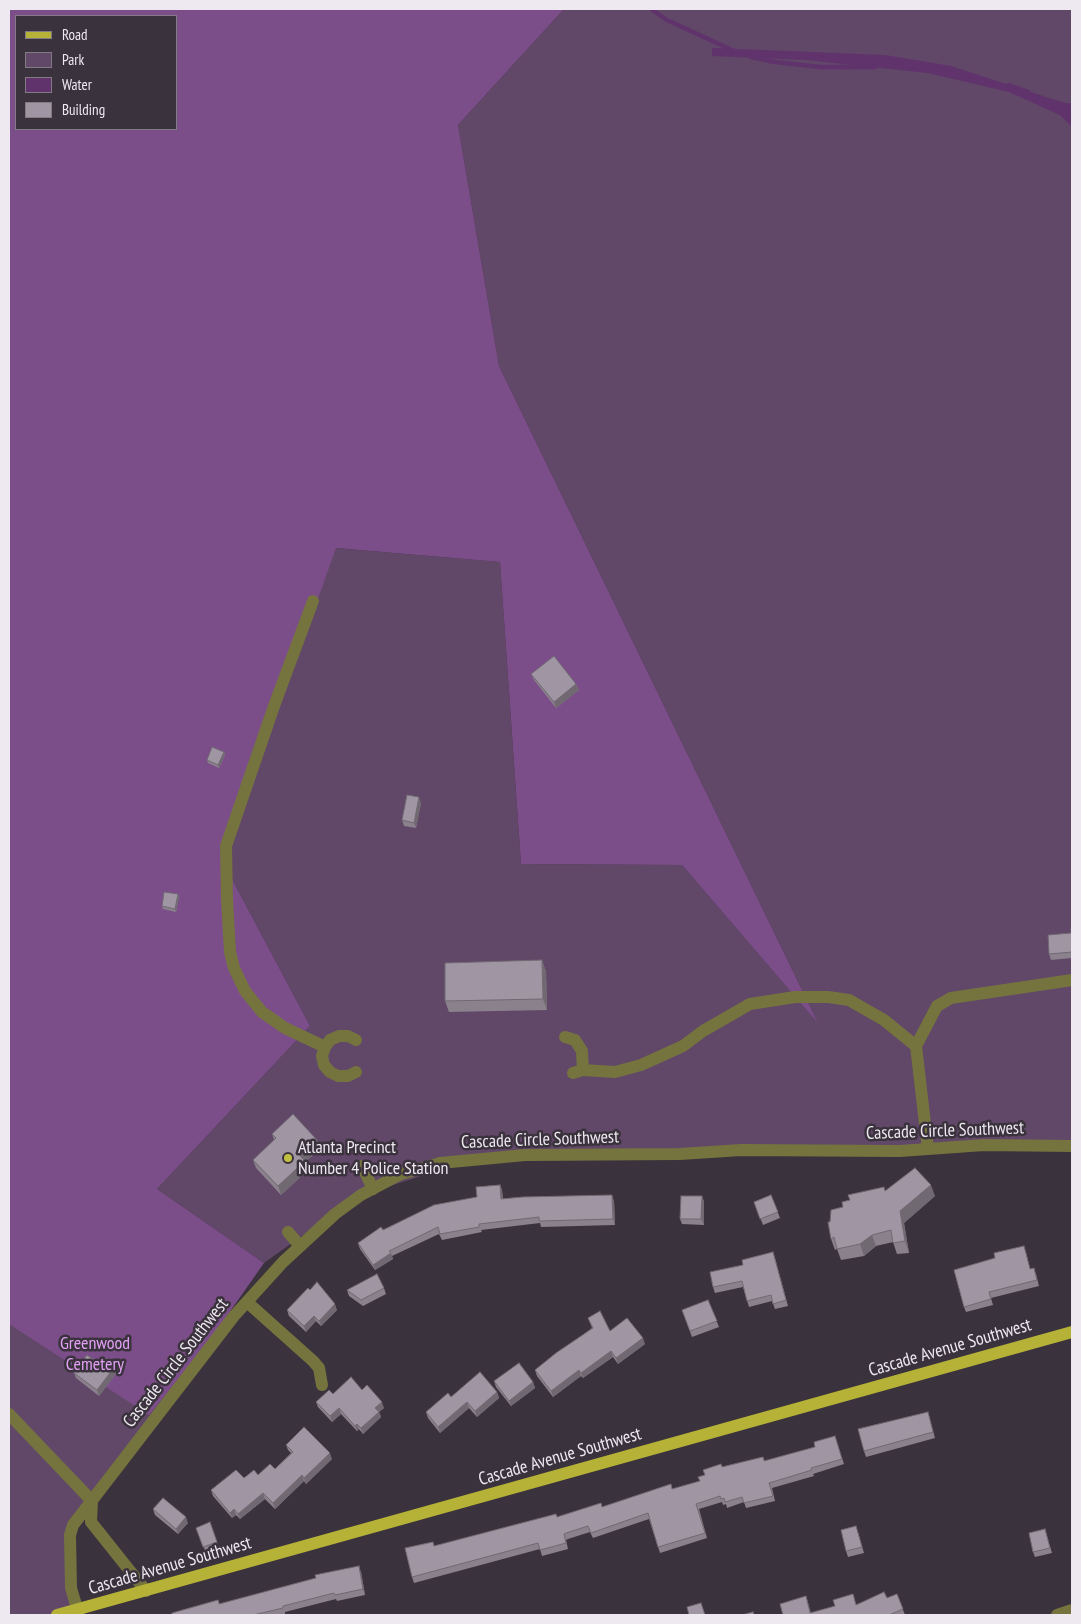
<!DOCTYPE html>
<html>
<head>
<meta charset="utf-8">
<style>
  body { margin:0 }
  #map { position:relative; width:1081px; height:1624px; overflow:hidden; background:#3a323c; font-family:"PT Sans Narrow",sans-serif }
  canvas { display:block }
  .frame { position:absolute; inset:0; border:10px solid #eee9f0; pointer-events:none }
  .legend { position:absolute; left:15px; top:15px; width:162px; height:115px; box-sizing:border-box; background:#3a323c; border:1px solid #827b84; margin:0; padding:6px 9px; list-style:none; font-size:15px; color:#eee9f0 }
  .legend li { display:flex; align-items:center; gap:10px; height:25px }
  .legend b { width:25px; border:1px solid #827b84 }
</style>
</head>
<body>
<div id="map">
<canvas width="1081" height="1624"></canvas>
<div class="frame"></div>
<ul class="legend">
<li><b style="height:6px;background:#b5b237"></b>Road</li>
<li><b style="height:14px;background:#614768"></b>Park</li>
<li><b style="height:14px;background:#60336c"></b>Water</li>
<li><b style="height:14px;background:#a096a3"></b>Building</li>
</ul>
</div>
<script>
const g = document.querySelector('canvas').getContext('2d');
g.lineJoin = 'round';
function paint(path, color) { g.fillStyle = color; g.fill(path, 'evenodd'); }
const shape = rows => new Path2D(rows.map(r => 'M' + r).join(''));
function trace(path, color, width, dash) { g.strokeStyle = color; g.lineWidth = width; g.lineCap = dash ? 'butt' : 'round'; g.setLineDash(dash || []); g.stroke(path); }
function write(font, color, halo, rows, align = 'center') {
  g.font = font + ' "PT Sans Narrow",sans-serif'; g.lineWidth = 5; g.setLineDash([]); g.textBaseline = 'middle'; g.strokeStyle = halo; g.fillStyle = color; for (const [text, x, y, turn = 0] of rows) {
    g.save(); g.translate(x, y); g.rotate((+turn || 0) * Math.PI / 180); g.textAlign = isNaN(turn) ? turn : align; if (halo) g.strokeText(text, 0, 0); g.fillText(text, 0, 0); g.restore();
  }
}
const green = shape([
  [564,9,1072,9,1072,1146,466,1162,358,1196,264,1263,157,1189,310,1026,224,864,335,548,500,562,521,864,682,865,817,1021,499,366,458,125],
  [9,721,190,1374,73,1525,77,1610,57,1615,9,1615]
]);
const forest = shape([
  [9,9,564,9,458,125,499,366,818,1023,682,865,521,864,500,562,336,548,224,864,310,1026,157,1189,264,1263,203,1350,149,1415,9,1324],
  [16,16,176,16,176,129,16,129]
]);
const water = shape([
  [712,48,885,55,951,66,1049,98,1066,103,1072,103,1072,127,1060,115,1009,92,928,73,806,60,712,56]
]);
const stream = shape([
  [651,9,667,20,734,51],
  [751,57,775,62,820,67,875,67],
  [1009,85,1028,92]
]);
const minor = shape([
  [313,601,274,706,226,846,227,899,230,952,234,968,245,991,262,1012,285,1028,325,1047],
  [565,1037,575,1040,582,1051,583,1070],
  [356,1040,348,1036,339,1036,330,1040,325,1047,322,1056,324,1065,330,1072,338,1076,348,1076,356,1072],
  [916,1046,937,1006,951,998,1072,980],
  [573,1073,583,1070,615,1072,641,1065,683,1046,703,1031,750,1004,795,997,828,997,849,1000,884,1020,916,1046,928,1149],
  [362,1166,373,1189],
  [288,1232,300,1246],
  [247,1302,313,1361,319,1368,322,1385],
  [9,1414,92,1501,91,1522,146,1591],
  [79,1615,71,1588,70,1535,73,1525,234,1316,283,1262,335,1214,361,1195,401,1174,440,1163,525,1155,680,1154,741,1150,900,1151,984,1145,1072,1146],
  [1057,1615,1072,1610]
]);
const major = shape([
  [57,1615,1072,1332]
]);
const wall = shape([
  [531,674,576,684,579,690,556,708,534,680],
  [224,752,225,755,219,768,208,763,207,760],
  [421,803,416,828,404,826,402,820],
  [178,894,179,897,176,912,163,909,162,906],
  [1072,928,1072,958,1051,960,1049,954,1071,933],
  [542,960,546,972,547,1010,449,1012,445,1001],
  [272,1134,321,1148,305,1162,308,1170,281,1195,256,1168,253,1160,274,1140],
  [500,1185,502,1190,503,1199,614,1201,615,1225,541,1227,540,1223,481,1230,482,1232,442,1240,439,1234,392,1256,393,1259,375,1270,360,1249,358,1243,383,1230,477,1197],
  [886,1190,935,1196,904,1223,909,1253,897,1254,893,1242,876,1246,864,1256,841,1260,837,1249,835,1250,831,1239,830,1222,850,1200],
  [771,1195,780,1218,763,1225,754,1202],
  [702,1196,704,1202,704,1225,682,1224,680,1219],
  [773,1252,788,1306,775,1309,772,1301,749,1307,743,1287,715,1293,713,1287,743,1265],
  [1026,1252,1030,1269,1036,1274,1039,1286,991,1298,993,1305,966,1312,964,1307],
  [384,1288,386,1294,363,1306,349,1296,347,1290],
  [310,1290,337,1310,321,1326,316,1321,306,1332,289,1316,287,1310],
  [708,1300,719,1327,692,1337,682,1310],
  [588,1318,610,1331,645,1344,618,1364,613,1357,583,1378,581,1376,553,1397,537,1376,535,1370,592,1328],
  [101,1365,118,1371,99,1396,76,1378,74,1373],
  [494,1381,533,1382,535,1388,511,1406,496,1387],
  [362,1390,384,1408,379,1412,381,1417,363,1434,359,1429,357,1431,341,1414,332,1422,318,1407,316,1402,333,1394],
  [497,1392,499,1398,477,1417,469,1408,440,1433,428,1418,426,1412,451,1397],
  [928,1412,935,1438,866,1457,864,1451],
  [835,1436,844,1464,813,1474,814,1476,772,1488,775,1501,746,1508,744,1502,727,1508,726,1504,723,1505,722,1502,699,1509,707,1538,660,1553,649,1519,593,1538,590,1532,568,1539,566,1540,568,1549,542,1556,540,1549,414,1583,412,1577,435,1546,557,1517,602,1507,673,1489,700,1481,705,1475,722,1467,763,1457,765,1461,815,1447],
  [286,1445,332,1459,306,1484,304,1481,275,1509,265,1499,240,1519,236,1515,232,1518,213,1496,211,1490,244,1478,258,1475,275,1469,291,1453,288,1450],
  [153,1509,188,1523,178,1534,155,1515],
  [210,1522,219,1548,206,1553,196,1528],
  [1045,1529,1052,1553,1035,1557,1033,1552],
  [858,1532,864,1553,848,1557,846,1551],
  [361,1572,365,1595,337,1601,336,1599,285,1612,285,1614,280,1615,172,1615,218,1600,220,1604],
  [897,1594,905,1615,783,1615,806,1596,811,1613,887,1598]
]);
const shadedWall = shape([
  [576,684,579,690,556,708,554,702],
  [224,752,225,755,219,768,218,765],
  [419,797,421,803,416,828,414,823],
  [178,894,179,897,176,912,175,909],
  [542,960,546,972,547,1010,543,999],
  [317,1140,321,1148,305,1162,308,1170,281,1195,278,1186,300,1156],
  [500,1185,502,1190,503,1205,501,1199],
  [931,1185,935,1196,904,1223,909,1253,905,1241,900,1211],
  [612,1195,614,1201,615,1225,613,1219],
  [702,1196,704,1202,704,1225,701,1219],
  [872,1235,876,1246,864,1256,860,1244],
  [773,1252,775,1258,788,1306,786,1300],
  [391,1253,393,1259,375,1270,373,1265],
  [335,1304,337,1310,321,1326,319,1321],
  [314,1316,316,1321,306,1332,304,1326],
  [643,1338,645,1344,618,1364,616,1358],
  [611,1351,613,1357,583,1378,581,1373],
  [116,1365,118,1371,99,1396,97,1390],
  [579,1370,581,1376,553,1397,551,1391],
  [533,1382,535,1388,511,1406,509,1401],
  [497,1392,499,1398,477,1417,475,1411],
  [382,1402,384,1408,379,1412,381,1417,363,1434,361,1428,375,1408],
  [467,1402,469,1408,440,1433,438,1427],
  [339,1408,341,1414,332,1422,330,1416],
  [357,1424,359,1429,357,1431,355,1426],
  [330,1453,332,1459,306,1484,304,1478],
  [302,1475,304,1481,275,1509,273,1503],
  [263,1493,265,1499,240,1519,238,1514],
  [234,1509,236,1515,232,1518,230,1513],
  [186,1517,188,1523,178,1534,176,1529],
  [359,1566,361,1572,365,1595,363,1589]
]);
const building = shape([
  [554,656,576,684,554,702,531,674,554,656],
  [212,747,224,752,218,765,207,760,212,747],
  [407,795,419,797,414,823,402,820,407,795],
  [164,892,178,894,175,909,162,906,164,892],
  [1071,928,1072,928,1072,952,1049,954,1048,935,1071,933,1071,928],
  [542,960,543,999,445,1001,445,963,542,960],
  [293,1114,317,1140,300,1156,305,1161,278,1186,253,1160,276,1138,272,1134,293,1114],
  [915,1168,931,1185,900,1211,905,1241,893,1243,891,1230,872,1235,860,1244,837,1249,834,1237,831,1239,828,1222,830,1222,831,1210,843,1207,842,1202,850,1200,848,1195,884,1187,885,1191,915,1168],
  [500,1185,501,1199,523,1197,612,1195,613,1219,539,1221,539,1217,479,1224,479,1227,440,1234,438,1227,389,1251,391,1253,373,1265,358,1243,381,1227,383,1230,434,1205,477,1197,476,1187,500,1185],
  [771,1195,778,1212,760,1219,754,1202,771,1195],
  [681,1196,702,1196,701,1219,680,1219,681,1196],
  [1024,1246,1030,1269,1034,1268,1037,1280,989,1292,991,1299,964,1307,954,1270,995,1258,994,1253,1024,1246],
  [773,1252,786,1300,773,1304,771,1295,747,1301,742,1281,713,1287,710,1272,743,1265,742,1260,773,1252],
  [377,1274,384,1288,361,1300,347,1290,377,1274],
  [317,1282,335,1304,319,1321,314,1316,304,1326,287,1310,308,1288,310,1290,317,1282],
  [708,1300,717,1321,690,1331,682,1310,708,1300],
  [600,1311,610,1331,627,1318,643,1338,616,1358,611,1351,581,1373,579,1370,551,1391,535,1370,556,1353,593,1328,588,1318,600,1311],
  [87,1355,101,1365,106,1358,116,1365,97,1390,74,1373,87,1355],
  [519,1363,533,1382,509,1401,494,1381,519,1363],
  [480,1372,497,1392,475,1411,467,1402,438,1427,426,1412,448,1393,451,1397,480,1372],
  [351,1377,362,1390,367,1385,382,1402,375,1408,379,1412,361,1428,357,1424,355,1426,339,1408,330,1416,316,1402,329,1390,333,1394,351,1377],
  [928,1412,933,1432,864,1451,858,1429,928,1412],
  [304,1427,330,1453,304,1478,302,1475,273,1503,263,1493,238,1514,234,1509,230,1513,211,1490,236,1470,244,1478,254,1470,258,1475,270,1464,275,1469,293,1452,286,1445,304,1427],
  [835,1436,842,1459,811,1468,812,1470,769,1483,773,1496,744,1503,742,1497,725,1502,724,1498,721,1499,720,1496,696,1504,705,1533,658,1547,648,1513,591,1533,588,1526,566,1533,564,1534,566,1543,540,1550,538,1543,412,1577,405,1548,433,1542,434,1546,556,1514,557,1517,601,1503,602,1507,671,1484,672,1489,700,1481,698,1477,705,1475,703,1470,721,1464,722,1467,763,1457,764,1461,815,1447,814,1442,835,1436],
  [163,1498,186,1517,176,1529,153,1509,163,1498],
  [210,1522,217,1542,203,1547,196,1528,210,1522],
  [856,1526,862,1547,846,1551,841,1530,856,1526],
  [1045,1529,1050,1548,1033,1552,1029,1533,1045,1529],
  [359,1566,363,1589,335,1595,334,1593,283,1606,283,1608,253,1615,172,1615,172,1613,218,1600,219,1604,316,1578,315,1575,359,1566],
  [884,1592,887,1598,897,1594,903,1609,889,1615,783,1615,780,1604,806,1596,810,1613,835,1606,833,1600,853,1594,856,1605,884,1592],
  [701,1603,705,1615,689,1615,687,1607,701,1603],
  [753,1612,754,1615,742,1615,753,1612]
]);
const markers = [
  [288,1158,5,"#c1be40"]
];
const streetNames = [
  ["Cascade Circle Southwest",945,1131,-2],
  ["Cascade Circle Southwest",540,1140,-2],
  ["Cascade Avenue Southwest",950,1348,-16],
  ["Cascade Circle Southwest",176,1363,-52],
  ["Cascade Avenue Southwest",560,1457,-16],
  ["Cascade Avenue Southwest",170,1566,-16]
];
const poiNames = [
  ["Atlanta Precinct",298,1148],
  ["Number 4 Police Station",298,1169]
];
const parkNames = [
  ["Greenwood",95,1344],
  ["Cemetery",95,1365]
];
paint(green, '#614768');
paint(forest, '#7c4e89');
paint(water, '#60336c');
trace(stream, '#60336c', 4.5);
trace(minor, '#75743f', 12);
trace(major, '#b5b237', 12);
paint(wall, '#8a818c');
paint(shadedWall, '#706972');
paint(building, '#a096a3');
trace(building, '#706972', 1);
for (const [x, y, r, color] of markers) { const dot = new Path2D(); dot.arc(x, y, r, 0, 2 * Math.PI); g.fillStyle = color; g.fill(dot); trace(dot, '#3a323c', 2); }
write('18px', '#eee9f0', '#3a323c', streetNames);
write('18px', '#eee9f0', '#3a323c', poiNames, 'left');
write('18px', '#e3a1f5', '#3a323c', parkNames);
</script>
</body>
</html>
